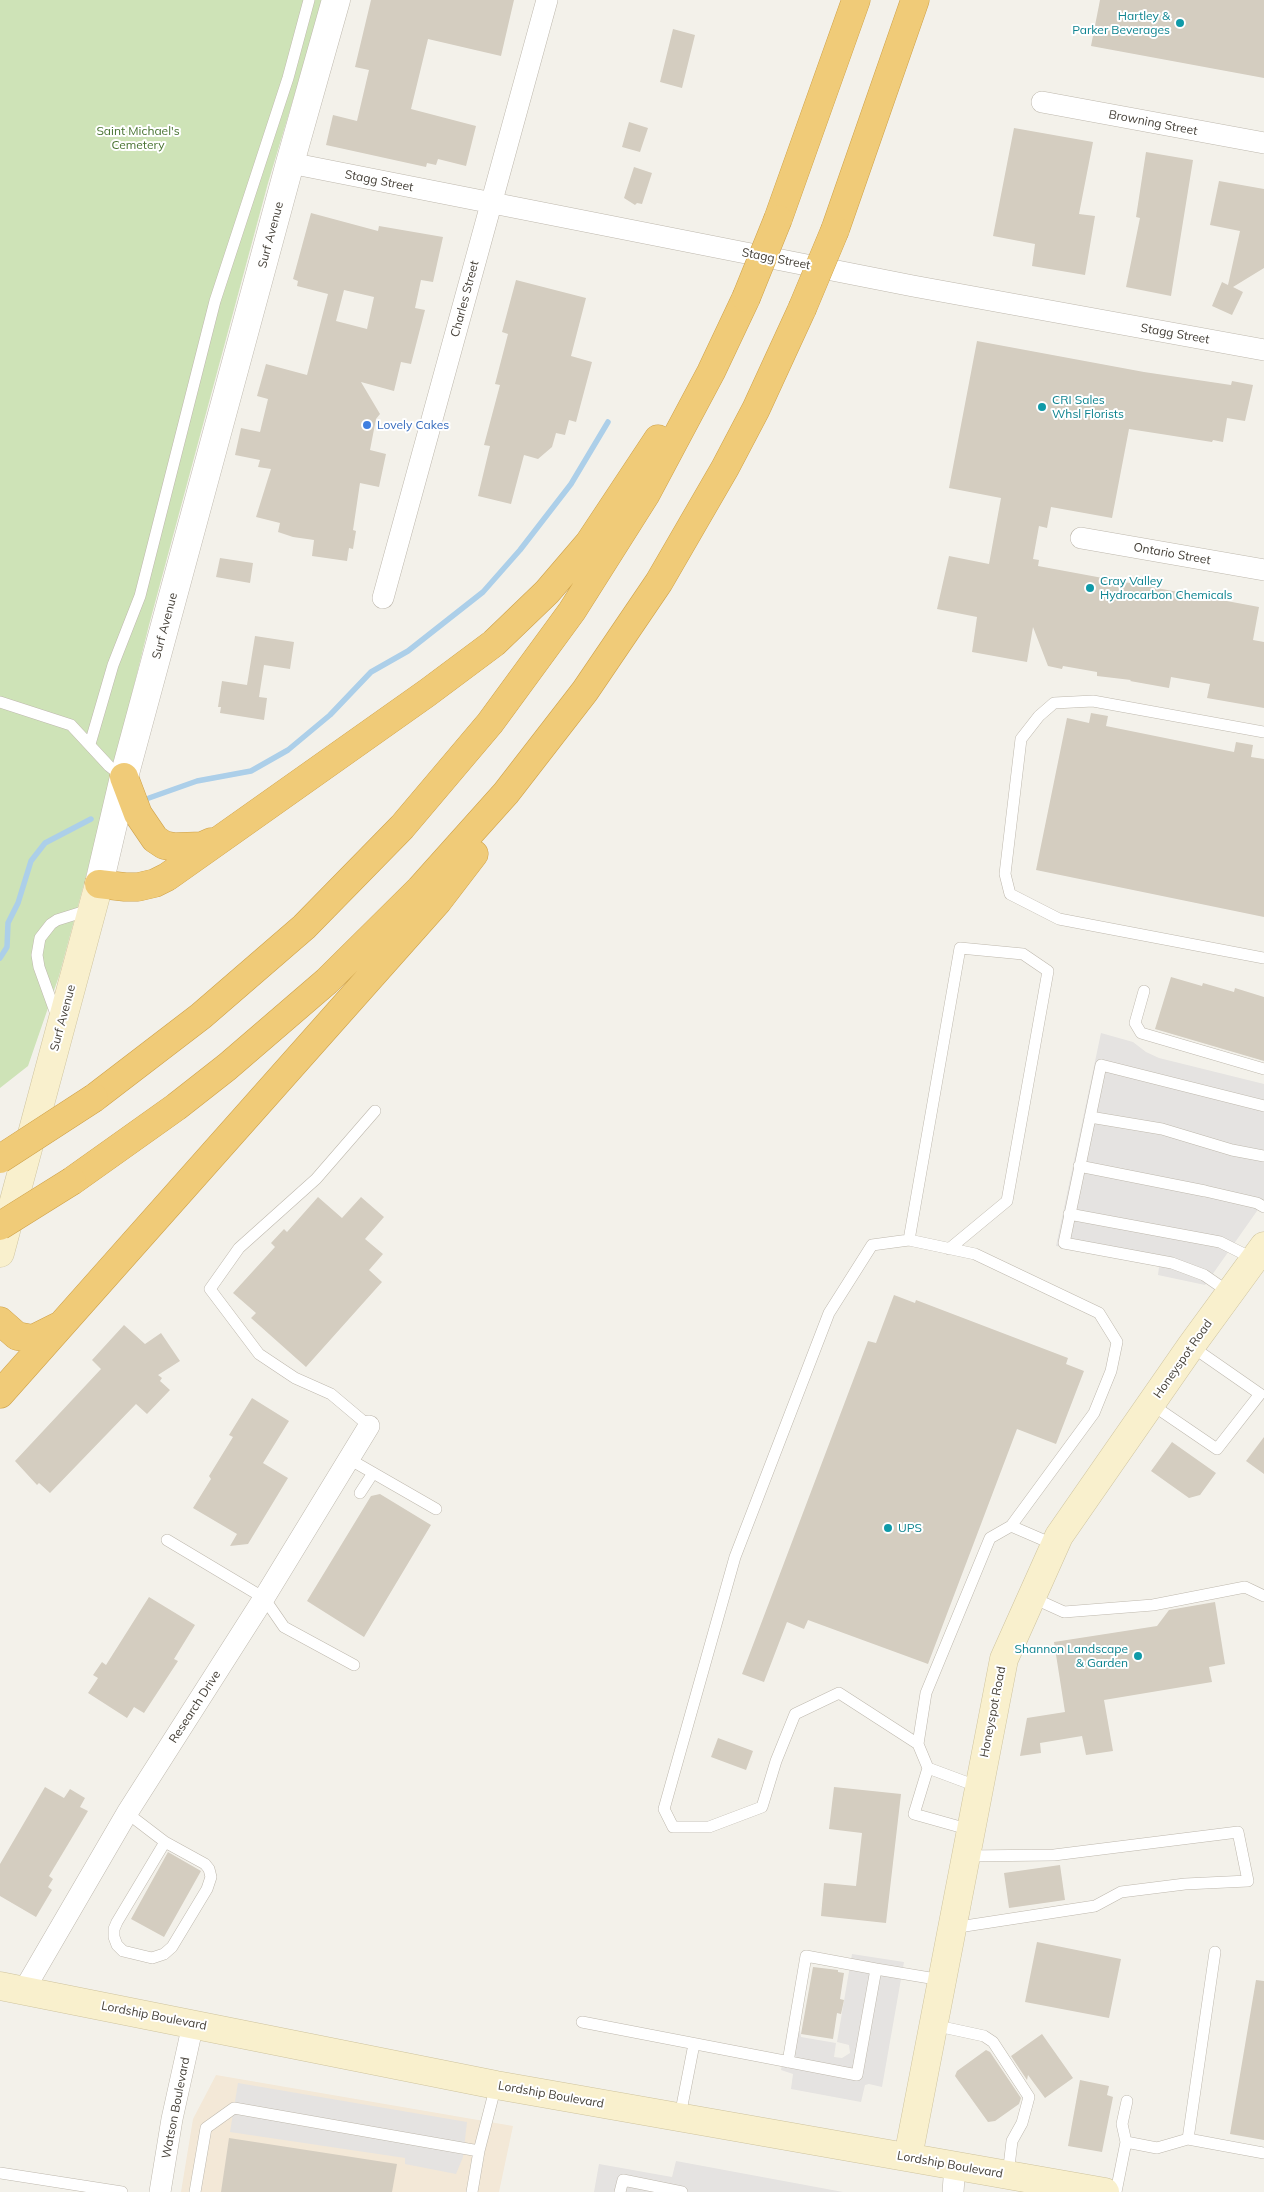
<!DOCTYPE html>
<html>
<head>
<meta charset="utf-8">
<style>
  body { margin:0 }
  canvas { display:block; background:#f3f1ea }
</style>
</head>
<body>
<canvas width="1264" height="2192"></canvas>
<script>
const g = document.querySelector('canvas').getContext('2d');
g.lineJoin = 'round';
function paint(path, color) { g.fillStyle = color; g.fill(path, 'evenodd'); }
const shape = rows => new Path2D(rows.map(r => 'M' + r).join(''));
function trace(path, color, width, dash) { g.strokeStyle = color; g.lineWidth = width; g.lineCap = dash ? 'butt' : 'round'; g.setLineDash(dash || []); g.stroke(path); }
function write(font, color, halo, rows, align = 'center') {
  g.font = font + ' Mulish,sans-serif'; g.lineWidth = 4; g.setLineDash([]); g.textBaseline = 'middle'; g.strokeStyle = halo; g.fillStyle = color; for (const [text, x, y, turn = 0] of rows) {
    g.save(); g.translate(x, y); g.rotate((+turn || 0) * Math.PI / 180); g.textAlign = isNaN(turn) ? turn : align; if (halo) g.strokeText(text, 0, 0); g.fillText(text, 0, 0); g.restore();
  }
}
const commercial = shape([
  [216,2075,513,2126,499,2192,181,2192,193,2119]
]);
const green = shape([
  [0,0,323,0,268,183,149,625,95,843,59,976,28,1066,0,1088]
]);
const parking = shape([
  [1101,1033,1133,1042,1146,1052,1159,1058,1264,1084,1264,1201,1205,1285,1158,1275,1159,1267,1157,1262,1056,1246],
  [852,1954,904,1962,882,2087,869,2084,865,2085,861,2102,791,2089,793,2074,781,2070,789,2029,800,2031,801,2037,836,2043,834,2057,842,2058,850,2053,849,2045,837,2042],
  [238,2083,467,2122,463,2157,456,2174,405,2164,405,2158,230,2132],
  [676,2161,843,2192,594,2192,599,2164,672,2177]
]);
const stream = shape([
  [149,798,197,781,251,771,288,750,330,715,371,672,408,651,483,592,520,550,571,484,608,422],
  [0,958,7,947,8,923,18,903,31,861,45,843,91,819]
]);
const building = shape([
  [371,0,514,0,501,56,428,39,411,109,476,126,466,166,438,159,436,165,427,163,426,167,326,145,333,115,357,121,369,70,355,67],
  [1100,0,1264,0,1264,78,1091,46],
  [673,29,695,35,682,88,660,82],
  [629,122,648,128,640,152,622,147],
  [1014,128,1093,142,1079,214,1095,216,1085,275,1032,266,1035,244,993,236],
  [1146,152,1193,160,1171,296,1126,287,1140,218,1136,217],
  [634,167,652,173,642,204,637,203,635,205,624,198],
  [1219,181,1264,189,1264,268,1233,287,1243,292,1232,315,1212,306,1222,282,1228,285,1240,231,1210,225],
  [311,213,378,231,379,226,443,237,433,282,421,280,415,308,425,310,411,364,401,362,394,391,361,382,380,414,376,419,370,450,386,454,379,487,360,483,353,530,356,531,353,549,349,548,347,561,312,556,314,540,293,537,278,532,280,523,256,517,271,469,258,467,260,460,235,455,241,428,260,432,268,399,257,396,266,364,307,375,328,294,297,286,298,281,293,279],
  [344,290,374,297,367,329,336,321],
  [516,280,586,298,571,356,592,362,576,422,569,420,565,435,556,433,552,447,538,459,524,455,511,504,478,496,490,446,484,445,500,385,495,384,508,334,502,332],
  [977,341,1144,372,1231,385,1232,381,1253,385,1245,421,1227,418,1223,442,1213,440,1212,442,1129,429,1112,518,1051,507,1047,528,1039,526,1033,559,1039,560,1038,566,1259,607,1253,640,1264,642,1264,708,1207,698,1210,684,1171,677,1169,688,1130,681,1131,680,1097,676,1097,672,1063,666,1062,669,1048,666,1033,627,1027,662,972,652,977,617,937,609,949,556,989,564,1001,498,949,488],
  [220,558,253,563,250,583,216,577],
  [255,636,294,642,290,669,264,665,259,697,267,698,264,720,220,713,221,707,218,707,222,681,247,685],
  [1091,713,1108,716,1106,726,1234,752,1236,742,1253,745,1251,757,1264,759,1264,917,1036,870,1067,718,1089,723],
  [1171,977,1202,986,1203,983,1234,992,1235,988,1264,997,1264,1061,1155,1029],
  [318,1197,342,1218,361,1197,384,1217,365,1239,383,1254,369,1270,382,1282,306,1367,251,1318,256,1313,233,1293,275,1247,271,1243,284,1229,287,1232],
  [894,1295,915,1303,916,1300,1068,1358,1066,1364,1084,1371,1056,1444,1017,1429,928,1664,808,1620,804,1629,787,1622,764,1682,742,1674,868,1341,876,1343],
  [124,1325,145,1344,161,1333,180,1361,158,1375,162,1378,160,1381,170,1390,147,1414,136,1404,50,1493,39,1483,37,1485,15,1461,101,1369,92,1360],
  [252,1398,289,1421,263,1463,288,1478,248,1544,230,1546,237,1534,193,1508,211,1479,209,1476,233,1437,229,1435],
  [1264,1437,1264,1474,1246,1461],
  [1172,1442,1216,1473,1200,1495,1189,1498,1151,1471],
  [380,1494,431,1525,364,1637,307,1601,371,1496],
  [149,1597,195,1625,174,1659,178,1661,144,1713,134,1707,127,1718,88,1693,98,1678,93,1675,102,1662,106,1665],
  [1215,1602,1225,1664,1209,1667,1212,1682,1104,1700,1113,1751,1086,1755,1082,1736,1040,1743,1041,1753,1020,1756,1027,1718,1065,1712,1054,1642,1157,1626,1169,1610],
  [718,1738,753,1751,746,1770,711,1757],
  [45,1787,64,1798,70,1789,85,1798,80,1807,88,1811,49,1876,53,1879,48,1887,52,1890,36,1917,0,1896,0,1864],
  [834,1787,901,1794,886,1923,821,1916,824,1883,856,1886,862,1833,829,1829],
  [168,1852,201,1871,164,1937,131,1919],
  [1060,1865,1065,1900,1009,1908,1004,1873],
  [1037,1942,1121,1959,1109,2018,1025,2002],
  [813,1967,838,1970,838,1972,844,1973,840,1999,844,2000,841,2014,837,2013,833,2039,801,2034],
  [1256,1980,1264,1981,1264,2140,1230,2134],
  [1042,2034,1073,2078,1045,2098,1028,2075,1027,2080,1011,2056],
  [986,2050,990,2052,1021,2098,1019,2104,995,2121,988,2122,955,2076,957,2071],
  [1080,2080,1109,2086,1107,2095,1113,2097,1102,2152,1068,2146],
  [229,2138,397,2164,392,2192,221,2192]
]);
const service = shape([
  [0,702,71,725,109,766,123,777],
  [1264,732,1093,701,1054,703,1039,716,1021,739,1005,874,1010,894,1059,919,1264,958],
  [90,744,113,665,140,596,215,301,288,78,309,0],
  [1144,991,1135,1023,1141,1033,1264,1069],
  [57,1017,39,967,37,955,40,938,51,924,57,920,92,909],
  [1090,1117,1162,1129,1232,1150,1264,1156],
  [1079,1166,1205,1191,1257,1203,1264,1207],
  [1069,1214,1220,1242,1254,1259],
  [909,1240,960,948,1023,954,1048,971,1007,1201,949,1249],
  [1230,1293,1204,1275,1172,1263,1064,1243,1101,1065,1264,1106],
  [1151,1404,1217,1449,1260,1394,1191,1346],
  [369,1426,331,1394,295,1378,259,1354,210,1289,239,1248,316,1179,375,1111],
  [349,1459,436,1509],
  [360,1493,373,1473],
  [167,1540,264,1598,284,1627,354,1665],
  [1031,1597,1064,1612,1153,1605,1245,1587,1264,1596],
  [918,1744,926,1693,990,1538,1011,1526],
  [928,1768,914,1814,971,1830],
  [979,1787,928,1768,918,1744,839,1693,795,1714,776,1761,762,1807,709,1827,673,1827,664,1809,735,1557,829,1313,872,1245,909,1240,975,1254,1099,1313,1117,1342,1111,1371,1094,1413,1011,1526,1055,1545],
  [127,1813,165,1842,205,1864,209,1869,211,1877,207,1889,172,1947,164,1954,152,1958,123,1951,117,1945,114,1937,114,1929,117,1922,165,1842],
  [952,1928,1095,1906,1121,1892,1185,1884,1248,1881,1238,1832,1054,1855,966,1856],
  [582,2022,857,2075,876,1969,942,1980],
  [933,2025,984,2036,993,2042,1029,2097,1022,2123,1012,2141,1008,2175],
  [788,2062,806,1956,876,1969],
  [680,2116,694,2044],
  [1188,2139,1264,2153],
  [1126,2142,1122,2124,1127,2101],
  [0,2173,122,2192],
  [195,2192,206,2128,234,2108,479,2151],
  [472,2192,479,2151,496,2085],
  [620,2192,623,2180,682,2192],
  [1116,2192,1126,2142,1157,2148,1188,2139,1215,1952]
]);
const minor = shape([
  [1042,102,1264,143],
  [290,163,913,286,1264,350],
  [1081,538,1264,570],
  [383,598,547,0],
  [24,1990,127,1813,264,1598,369,1426],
  [160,2192,172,2119,193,2024],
  [953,2192,955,2165]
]);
const tertiary = shape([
  [99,884,124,777,290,163,336,0]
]);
const secondary = shape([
  [0,1253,99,884],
  [0,1986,496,2085,1105,2192],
  [908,2157,1004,1659,1059,1536,1191,1346,1264,1246]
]);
const motorway = shape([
  [778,219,856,0],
  [835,230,915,0],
  [124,777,138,814,155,839,164,845,174,847,202,846,211,842],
  [99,884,125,887,138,887,155,883,167,877,427,693,494,643,547,592,589,543,658,439],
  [94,1098,201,1016,304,927,402,827,490,723,572,611,646,494,711,372,746,298],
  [72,1181,176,1107,227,1067,327,981,420,889,506,793,585,691,659,582,725,468,756,409,802,309],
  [0,1321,17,1336,33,1339,59,1326],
  [0,1394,438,901,474,854]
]);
const motorwayBridge = shape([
  [746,298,778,219],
  [802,309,835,230],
  [0,1159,94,1098],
  [0,1226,72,1181]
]);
const markers = [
  [1180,23,5,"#0f9aa8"],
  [1042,407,5,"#0f9aa8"],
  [367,425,5,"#3f7fe0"],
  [1090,588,5,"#0f9aa8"],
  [888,1528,5,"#0f9aa8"],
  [1138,1656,5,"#0f9aa8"]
];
const cultureNames = [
  ["Hartley &",1170,16,"right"],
  ["Parker Beverages",1170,30,"right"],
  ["CRI Sales",1052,400],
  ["Whsl Florists",1052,414],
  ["Cray Valley",1100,581],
  ["Hydrocarbon Chemicals",1100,595],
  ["UPS",898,1528],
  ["Shannon Landscape",1128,1649,"right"],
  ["& Garden",1128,1663,"right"]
];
const streetNames = [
  ["Browning Street",1153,123,11],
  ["Stagg Street",379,181,11],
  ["Surf Avenue",271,235,-75],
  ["Stagg Street",776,259,11],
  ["Charles Street",465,299,-75],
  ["Stagg Street",1175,334,10],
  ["Ontario Street",1172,554,10],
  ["Surf Avenue",165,626,-75],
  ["Surf Avenue",63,1018,-75],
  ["Honeyspot Road",1183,1359,-55],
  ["Research Drive",195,1707,-57],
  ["Honeyspot Road",993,1712,-79],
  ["Lordship Boulevard",154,2016,11],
  ["Lordship Boulevard",551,2095,10],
  ["Watson Boulevard",176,2108,-79],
  ["Lordship Boulevard",950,2165,10]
];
const parkNames = [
  ["Saint Michael's",138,131],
  ["Cemetery",138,145]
];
const shopNames = [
  ["Lovely Cakes",377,425]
];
paint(commercial, '#f3e8d7');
paint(green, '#cee3b7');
paint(parking, '#e5e3e1');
trace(stream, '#accfe9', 5.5);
paint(building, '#d4cdc0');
trace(service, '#beb8ad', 12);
trace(minor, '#beb8ad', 22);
trace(tertiary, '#beb8ad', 29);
trace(secondary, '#cec39e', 29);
trace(motorway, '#cea149', 29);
trace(service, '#fff', 11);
trace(minor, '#fff', 21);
trace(tertiary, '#fff', 28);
trace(secondary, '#f9f0cd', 28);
trace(motorway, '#f0cb78', 28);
trace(motorwayBridge, '#cea149', 29, []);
trace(motorwayBridge, '#f0cb78', 28);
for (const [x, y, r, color] of markers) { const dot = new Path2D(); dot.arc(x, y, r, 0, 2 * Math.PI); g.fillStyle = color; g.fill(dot); trace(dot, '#fff', 2); }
write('12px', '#0d838f', '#fff', cultureNames, 'left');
write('12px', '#464139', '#fff', streetNames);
write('12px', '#487331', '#fff', parkNames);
write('12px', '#366cbe', '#fff', shopNames, 'left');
</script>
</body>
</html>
